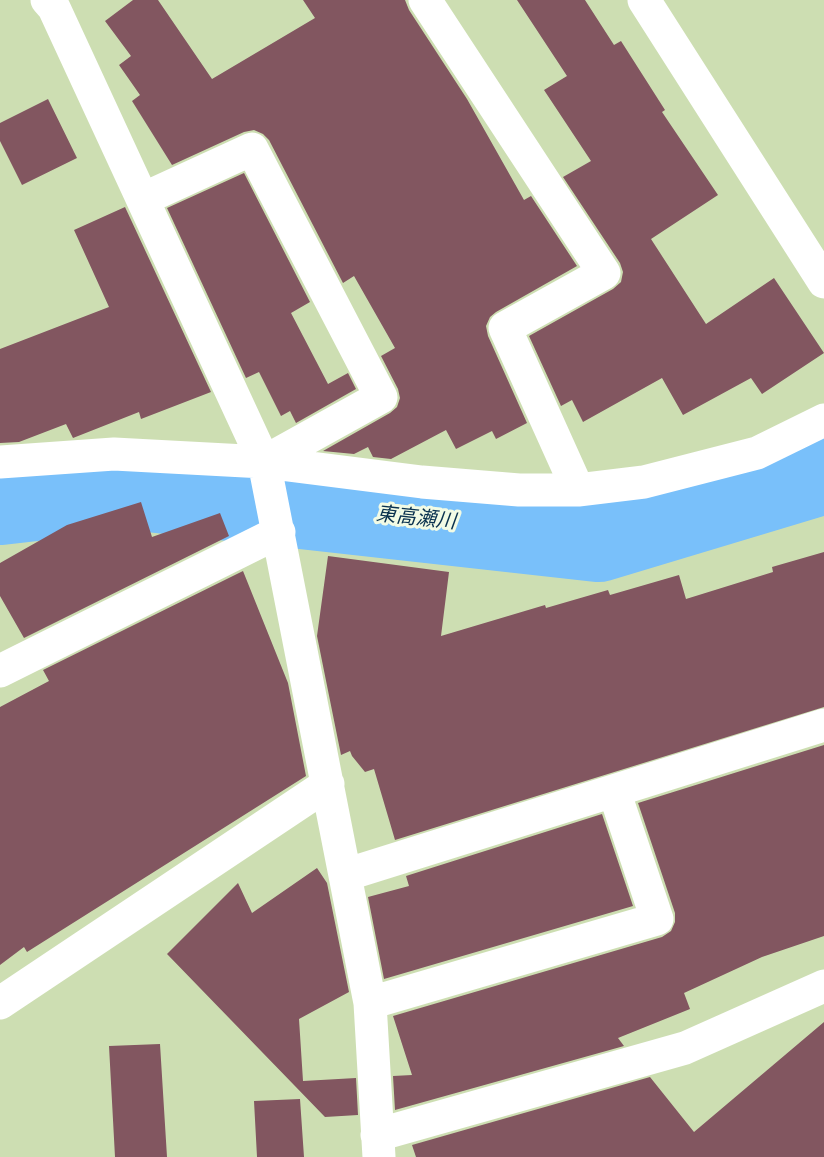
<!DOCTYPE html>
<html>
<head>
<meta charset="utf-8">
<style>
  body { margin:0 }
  canvas { display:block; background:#cddeb2 }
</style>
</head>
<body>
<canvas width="824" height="1157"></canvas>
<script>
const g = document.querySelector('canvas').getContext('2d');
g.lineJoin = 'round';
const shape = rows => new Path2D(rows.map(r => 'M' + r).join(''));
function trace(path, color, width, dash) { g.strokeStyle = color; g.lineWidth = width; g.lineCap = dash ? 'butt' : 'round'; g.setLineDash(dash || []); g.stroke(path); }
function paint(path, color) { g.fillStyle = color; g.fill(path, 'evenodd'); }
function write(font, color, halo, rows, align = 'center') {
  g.font = font + ' "Alegreya Sans","Noto Sans JP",sans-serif'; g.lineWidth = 6; g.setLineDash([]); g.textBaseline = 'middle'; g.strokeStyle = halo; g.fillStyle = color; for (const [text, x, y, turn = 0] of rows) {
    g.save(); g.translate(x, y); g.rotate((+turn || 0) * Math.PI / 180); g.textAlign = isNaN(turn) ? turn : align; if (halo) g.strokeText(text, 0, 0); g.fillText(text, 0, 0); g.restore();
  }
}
const river = shape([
  [0,501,131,486,598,538,824,470]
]);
const building = shape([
  [133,0,158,0,212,79,315,18,303,0,405,0,409,10,467,99,524,200,531,196,577,266,496,312,490,317,486,326,488,336,527,423,496,439,492,431,456,449,446,430,391,459,373,457,368,447,354,454,323,451,390,413,397,407,400,398,398,389,381,356,395,348,354,276,343,283,269,140,263,134,254,130,244,132,172,165,132,101,140,95,119,65,131,56,105,21],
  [517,0,585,0,614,45,621,41,665,110,662,112,718,195,651,239,706,324,774,278,824,353,762,394,751,378,683,415,662,378,583,422,572,400,561,406,529,336,613,289,621,282,623,272,620,263,563,177,591,161,544,90,567,76],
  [48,99,77,158,22,185,0,141,0,123],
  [244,173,310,302,291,313,328,384,348,373,356,389,296,423,290,411,281,416,259,372,246,378,167,208],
  [125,207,211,392,141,419,139,412,73,438,66,424,19,442,0,443,0,349,109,307,74,230],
  [141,502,152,537,220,513,229,536,24,638,0,596,0,563,67,525],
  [824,552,824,707,395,840,374,769,365,772,352,756,350,751,341,755,317,636,328,556,449,572,441,636,545,605,546,608,608,590,610,595,679,575,686,599,773,572,772,567],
  [243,571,288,683,306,776,27,952,24,947,0,965,0,707,49,681,43,670],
  [824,745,824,936,762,957,684,993,690,1009,618,1038,624,1046,395,1110,393,1076,412,1075,393,1016,662,937,671,931,675,922,675,913,638,803],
  [602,814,633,906,384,979,368,897,409,886,406,876],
  [317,868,327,883,349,992,299,1019,303,1081,356,1078,358,1115,325,1117,167,954,238,883,252,913],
  [824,1022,824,1157,416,1157,412,1145,650,1077,694,1132],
  [160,1044,167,1157,115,1157,109,1046],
  [300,1099,304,1157,257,1157,254,1101]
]);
const minor = shape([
  [47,0,54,8,264,462,370,1003,379,1157],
  [425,0,604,273,505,328,578,490],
  [644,0,824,282],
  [143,199,252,149,381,397,264,462],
  [0,462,114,454,264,462,422,482,519,490,578,490,644,482,757,453,824,420],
  [0,671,279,532],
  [345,875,824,725],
  [0,1003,328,784],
  [370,1003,657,919,614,791],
  [377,1135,685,1048,824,986]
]);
const waterNames = [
  ["東高瀬川",416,518,6]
];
trace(river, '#79c0fa', 88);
paint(building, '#825660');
trace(minor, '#fff', 33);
write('italic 20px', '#09314e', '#f2fbe5', waterNames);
</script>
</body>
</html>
